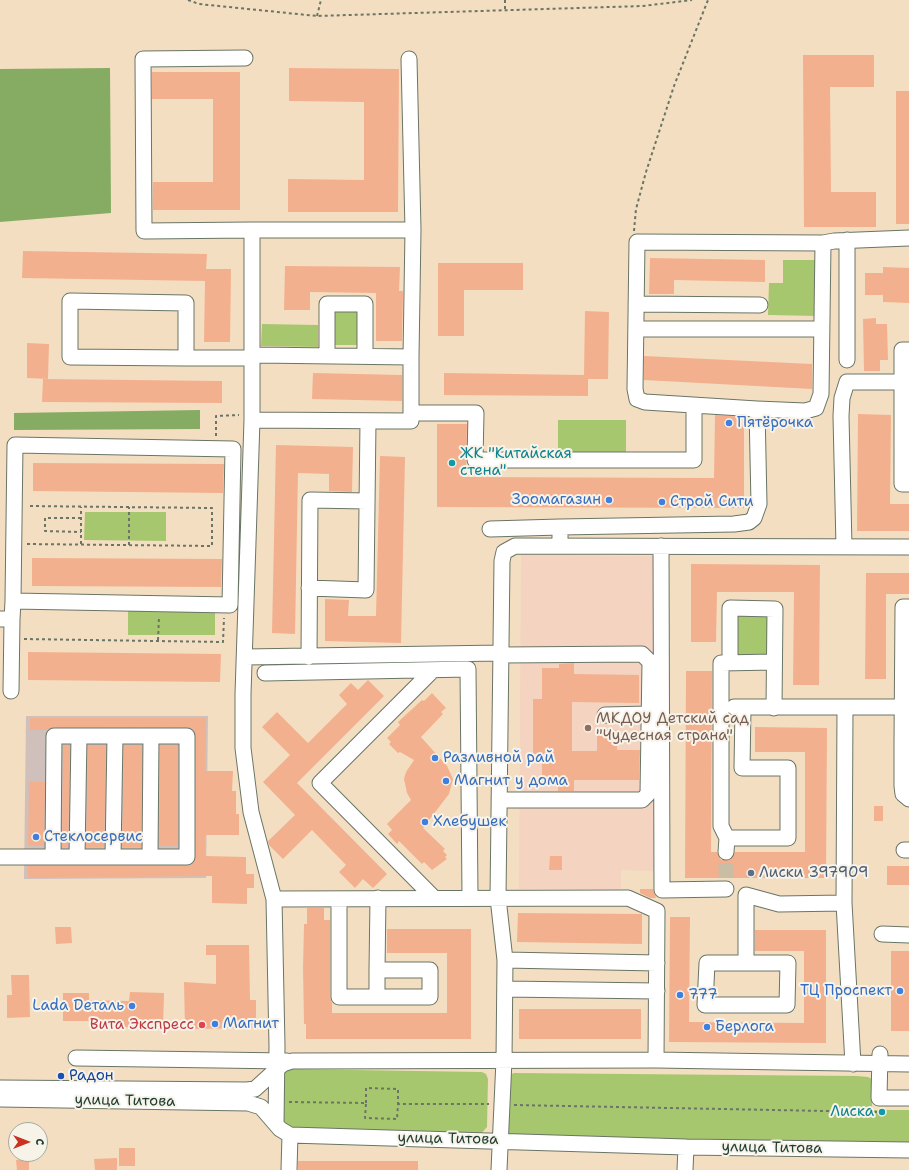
<!DOCTYPE html>
<html>
<head>
<meta charset="utf-8">
<style>
  body { margin:0 }
  #map { position:relative; width:909px; height:1170px; overflow:hidden; background:#f4dec1; font-family:"Shantell Sans",sans-serif }
  canvas { display:block }
  .north { position:absolute; left:8px; top:1122px; width:40px; height:40px; box-sizing:border-box; background:#f7f3e8; border:1px solid #a1aaa0; border-radius:50%; rotate:90deg; font-size:11px; font-weight:700; line-height:16px; text-align:center; color:#1f3d34 }
  .north::after { content:''; display:block; margin:auto; width:14px; height:18px; background:#c8321e; clip-path:polygon(50% 0,100% 100%,50% 72%,0 100%) }
</style>
</head>
<body>
<div id="map">
<canvas width="909" height="1170"></canvas>
<div class="north">С</div>
</div>
<script>
const g = document.querySelector('canvas').getContext('2d');
g.lineJoin = 'round';
function paint(path, color) { g.fillStyle = color; g.fill(path, 'evenodd'); }
const shape = rows => new Path2D(rows.map(r => 'M' + r).join(''));
function trace(path, color, width, dash) { g.strokeStyle = color; g.lineWidth = width; g.lineCap = dash ? 'butt' : 'round'; g.setLineDash(dash || []); g.stroke(path); }
function write(font, color, halo, rows, align = 'center') {
  g.font = font + ' "Shantell Sans",sans-serif'; g.lineWidth = 4; g.setLineDash([]); g.textBaseline = 'middle'; g.strokeStyle = halo; g.fillStyle = color; for (const [text, x, y, turn = 0] of rows) {
    g.save(); g.translate(x, y); g.rotate((+turn || 0) * Math.PI / 180); g.textAlign = isNaN(turn) ? turn : align; if (halo) g.strokeText(text, 0, 0); g.fillText(text, 0, 0); g.restore();
  }
}
const built = shape([
  [521,555,656,556,655,871,621,870,621,889,519,889]
]);
const industrial = shape([
  [26,716,208,716,206,878,24,879]
]);
const green = shape([
  [783,260,818,260,817,316,768,315,769,283,783,283],
  [334,312,358,312,358,345,334,345],
  [262,324,318,325,318,347,261,346],
  [558,420,626,420,626,457,558,457],
  [85,512,166,512,166,541,84,540],
  [128,608,215,608,215,635,128,635],
  [733,610,771,611,771,660,733,660],
  [288,1069,482,1072,486,1074,488,1079,487,1127,479,1136,295,1130,281,1122,280,1073],
  [514,1073,857,1076,868,1077,872,1079,872,1110,909,1110,909,1147,508,1134,509,1075]
]);
const forest = shape([
  [110,68,111,213,0,222,0,69],
  [200,410,200,429,14,430,14,413]
]);
const building = shape([
  [803,55,874,55,874,87,830,87,831,192,876,192,876,227,804,227],
  [289,68,399,69,398,212,288,212,288,179,364,180,364,102,289,101],
  [152,72,240,72,240,210,153,210,153,182,213,182,213,99,152,99],
  [896,91,909,91,909,224,896,224],
  [23,251,207,254,206,269,231,269,230,342,204,342,205,281,22,278],
  [650,258,765,260,765,282,674,280,674,294,649,294],
  [438,263,523,263,523,290,464,290,464,336,438,336],
  [285,266,400,267,399,291,403,291,402,341,376,341,376,293,310,292,310,310,284,310],
  [883,267,909,268,909,303,883,302,883,295,865,295,865,273,883,273],
  [585,311,609,312,608,379,588,379,588,396,444,395,444,373,584,375],
  [876,318,876,324,887,324,888,360,880,360,880,371,864,371,863,319],
  [27,343,49,344,48,379,27,378],
  [644,356,812,364,812,389,644,380],
  [313,373,402,375,402,401,312,399],
  [43,379,222,381,222,403,42,402],
  [858,414,891,415,890,504,909,504,909,531,857,531],
  [715,415,744,417,744,508,437,507,437,424,467,424,466,477,714,478],
  [276,445,353,447,352,492,329,491,329,474,298,473,295,634,272,633],
  [380,456,405,457,401,643,325,641,325,599,349,600,348,616,376,616],
  [33,463,224,464,223,493,33,491],
  [32,558,222,559,221,587,32,586],
  [691,564,820,565,819,685,793,685,794,592,717,592,716,642,691,642],
  [866,573,909,573,909,594,886,594,886,679,865,679],
  [28,652,221,654,220,682,28,680],
  [574,663,574,674,639,675,639,703,572,702,572,751,597,751,597,730,617,730,617,750,640,750,639,780,574,780,574,791,558,791,558,785,542,785,542,754,533,754,533,699,542,699,542,668,559,668,559,664],
  [686,671,712,671,711,852,717,852,721,860,730,860,735,852,805,852,805,752,755,752,755,727,827,728,826,878,685,878],
  [368,680,384,696,297,783,387,874,373,888,363,879,355,888,339,872,346,865,312,830,283,859,269,845,268,841,295,815,263,782,290,755,262,727,277,712,308,743,347,704,339,695,351,683,358,690],
  [432,693,446,708,441,712,443,714,421,737,447,766,453,779,449,794,423,828,445,849,443,851,447,855,445,857,447,859,432,870,424,862,422,864,399,841,397,844,388,834,392,830,387,824,411,800,407,793,404,779,406,772,414,760,400,752,398,753,389,744,391,742,387,738,400,725,398,722,422,700,424,701],
  [30,718,206,718,205,771,233,771,232,791,236,791,236,814,239,814,239,835,205,835,205,856,246,857,246,874,254,874,254,888,247,888,247,904,212,903,212,876,28,878,28,866,187,866,193,864,196,857,196,736,192,728,54,727,48,730,30,730],
  [63,745,70,745,68,847,62,847],
  [88,745,106,745,104,847,86,847],
  [124,745,142,745,141,847,122,847],
  [160,745,178,745,178,846,159,846],
  [29,782,45,782,44,846,28,845],
  [874,806,883,806,883,821,874,821],
  [550,856,562,856,562,870,549,870],
  [887,866,909,866,909,885,887,885],
  [640,889,653,889,656,898,650,898,640,893],
  [307,908,324,908,324,920,330,920,330,997,332,1003,332,1013,447,1013,447,953,387,953,387,929,471,929,471,1039,306,1039,306,1024,304,1024,303,968,304,924,307,924],
  [518,913,642,914,642,944,517,942],
  [670,917,690,917,689,1022,804,1023,804,951,755,951,755,930,826,930,826,1043,669,1042],
  [55,927,71,927,72,943,56,944],
  [206,945,249,945,250,1000,256,1000,256,1028,185,1029,184,982,216,984,216,955,206,955],
  [891,951,909,951,909,1031,891,1031],
  [11,975,29,975,30,1017,7,1018,7,995,12,995],
  [130,992,164,993,163,1028,101,1027,101,1021,63,1021,63,993,89,993,89,1000,129,1001],
  [519,1009,641,1009,641,1039,519,1039],
  [119,1148,135,1148,135,1166,119,1166],
  [117,1158,117,1170,95,1170,94,1159],
  [29,1159,29,1170,17,1170,16,1160],
  [298,1161,418,1161,418,1170,298,1170]
]);
const minorTunnel = shape([
  [726,878,726,852]
]);
const path = shape([
  [188,0,199,4,317,16,643,6,692,0],
  [505,0,505,11],
  [317,16,321,0],
  [634,231,636,209,646,172,674,86,708,0],
  [216,436,216,416,239,415],
  [81,518,45,518,45,531,81,532],
  [27,544,212,546,212,508,28,506],
  [81,544,81,507],
  [129,545,129,507],
  [24,639,223,642,224,618],
  [158,640,159,617],
  [289,1102,366,1103,365,1118,397,1119,398,1104,489,1104],
  [366,1103,366,1088,398,1089,398,1104],
  [514,1105,878,1112]
]);
const minor = shape([
  [245,58,143,59,144,231,252,230],
  [409,59,413,230],
  [823,243,821,394,816,408,805,411,757,409,645,402,637,399,635,389,637,242,823,243,834,241,909,238],
  [636,304,760,305],
  [636,329,821,329],
  [909,350,902,350,902,484,909,484],
  [327,356,327,304,365,304,365,356],
  [186,358,186,303,70,301,70,357,186,358,252,358,257,355,411,357,411,421,252,420],
  [847,360,847,240],
  [411,413,476,413,475,460,694,460,694,406],
  [490,529,560,527],
  [560,546,560,527,734,524,749,522,754,518,759,504,757,409],
  [661,546,662,890,726,889],
  [844,547,841,416,842,398,847,382,902,382],
  [309,588,366,590,368,421],
  [0,619,12,619,13,601,15,445,233,449,230,605,13,601],
  [245,657,501,653],
  [309,657,310,500,367,501],
  [730,663,730,608,775,609,774,708],
  [433,670,320,783,434,898],
  [265,673,468,669,470,897],
  [11,691,12,619],
  [734,707,902,707],
  [845,708,844,903,853,1064],
  [605,715,649,714],
  [902,742,903,607,909,607],
  [909,742,902,742,902,786,903,794,909,799],
  [499,800,642,800,648,794,650,662,642,654,501,655],
  [727,838,788,838,788,768,742,768,743,708],
  [904,850,909,850],
  [726,852,727,838,721,826,721,663,774,662],
  [0,857,187,857,187,736,54,736,53,857],
  [77,857,79,736],
  [113,857,115,736],
  [150,857,151,736],
  [274,899,628,898,657,911,656,1060],
  [339,899,339,997,430,997,430,970,377,970,378,898],
  [882,934,909,935],
  [505,960,657,963],
  [746,963,707,963,705,1005,787,1005,788,963,746,963,746,895,779,904,844,903],
  [505,989,657,991],
  [377,997,377,970],
  [880,1054,879,1098,909,1098],
  [76,1058,287,1061],
  [0,1088,247,1090,255,1089,277,1069,283,1064,292,1061,656,1060,909,1064],
  [0,1099,248,1103,261,1107,280,1129,290,1135,686,1147,909,1150],
  [276,1124,277,1046,274,899,251,812,243,748,243,694,252,420,252,230,413,230,411,357],
  [289,1170,290,1135],
  [499,1170,504,1060,505,960,498,898,502,561,504,552,515,546,909,547],
  [685,1170,686,1147]
]);
const markers = [
  [729,423,4,"#3f7fe0"],
  [452,463,4,"#0f9aa8"],
  [609,500,4,"#3f7fe0"],
  [662,502,4,"#3f7fe0"],
  [588,728,4,"#8d6e63"],
  [435,758,4,"#3f7fe0"],
  [446,781,4,"#3f7fe0"],
  [425,822,4,"#3f7fe0"],
  [36,837,4,"#3f7fe0"],
  [751,873,4,"#5c6f8a"],
  [900,991,4,"#3f7fe0"],
  [680,995,4,"#3f7fe0"],
  [132,1006,4,"#3f7fe0"],
  [215,1024,4,"#3f7fe0"],
  [202,1025,4,"#e0444e"],
  [707,1027,4,"#3f7fe0"],
  [61,1076,4,"#1a4fb4"],
  [882,1112,4,"#0f9aa8"]
];
const shopNames = [
  ["Пятёрочка",737,423],
  ["Зоомагазин",601,500,"right"],
  ["Строй Сити",670,502],
  ["Разливной рай",443,758],
  ["Магнит у дома",454,781],
  ["Хлебушек",433,822],
  ["Стеклосервис",44,837],
  ["ТЦ Проспект",892,991,"right"],
  ["777",688,995],
  ["Lada Dеталь",124,1006,"right"],
  ["Магнит",223,1024],
  ["Берлога",715,1027]
];
const cultureNames = [
  ["ЖК \"Китайская",460,454],
  ["стена\"",460,471],
  ["Лиска",874,1112,"right"]
];
const educationNames = [
  ["МКДОУ Детский сад",596,719],
  ["\"Чудесная страна\"",596,736]
];
const serviceNames = [
  ["Лиски 397909",759,873]
];
const healthNames = [
  ["Вита Экспресс",194,1025]
];
const transitNames = [
  ["Радон",69,1076]
];
const streetNames = [
  ["улица Титова",125,1101,1],
  ["улица Титова",448,1139,1],
  ["улица Титова",772,1148,1]
];
paint(built, '#f4d3c0');
paint(industrial, '#d0c0bc');
paint(green, '#a7c76f');
paint(forest, '#85ac62');
paint(building, '#f3b08e');
trace(minorTunnel, '#c9bea5', 15, [15, 8]);
trace(minor, '#6a7565', 17);
trace(path, '#6a7565', 2, [3, 3]);
trace(minor, '#fff', 15);
for (const [x, y, r, color] of markers) { const dot = new Path2D(); dot.arc(x, y, r, 0, 2 * Math.PI); g.fillStyle = color; g.fill(dot); trace(dot, '#f7f3e8', 1.5); }
write('15px', '#366cbe', '#f7f3e8', shopNames, 'left');
write('15px', '#0d838f', '#f7f3e8', cultureNames, 'left');
write('15px', '#785e54', '#f7f3e8', educationNames, 'left');
write('15px', '#4e5e75', '#f7f3e8', serviceNames, 'left');
write('15px', '#be3a42', '#f7f3e8', healthNames, 'right');
write('15px', '#164399', '#f7f3e8', transitNames, 'left');
write('15px', '#1f3d34', '#f7f3e8', streetNames);
</script>
</body>
</html>
